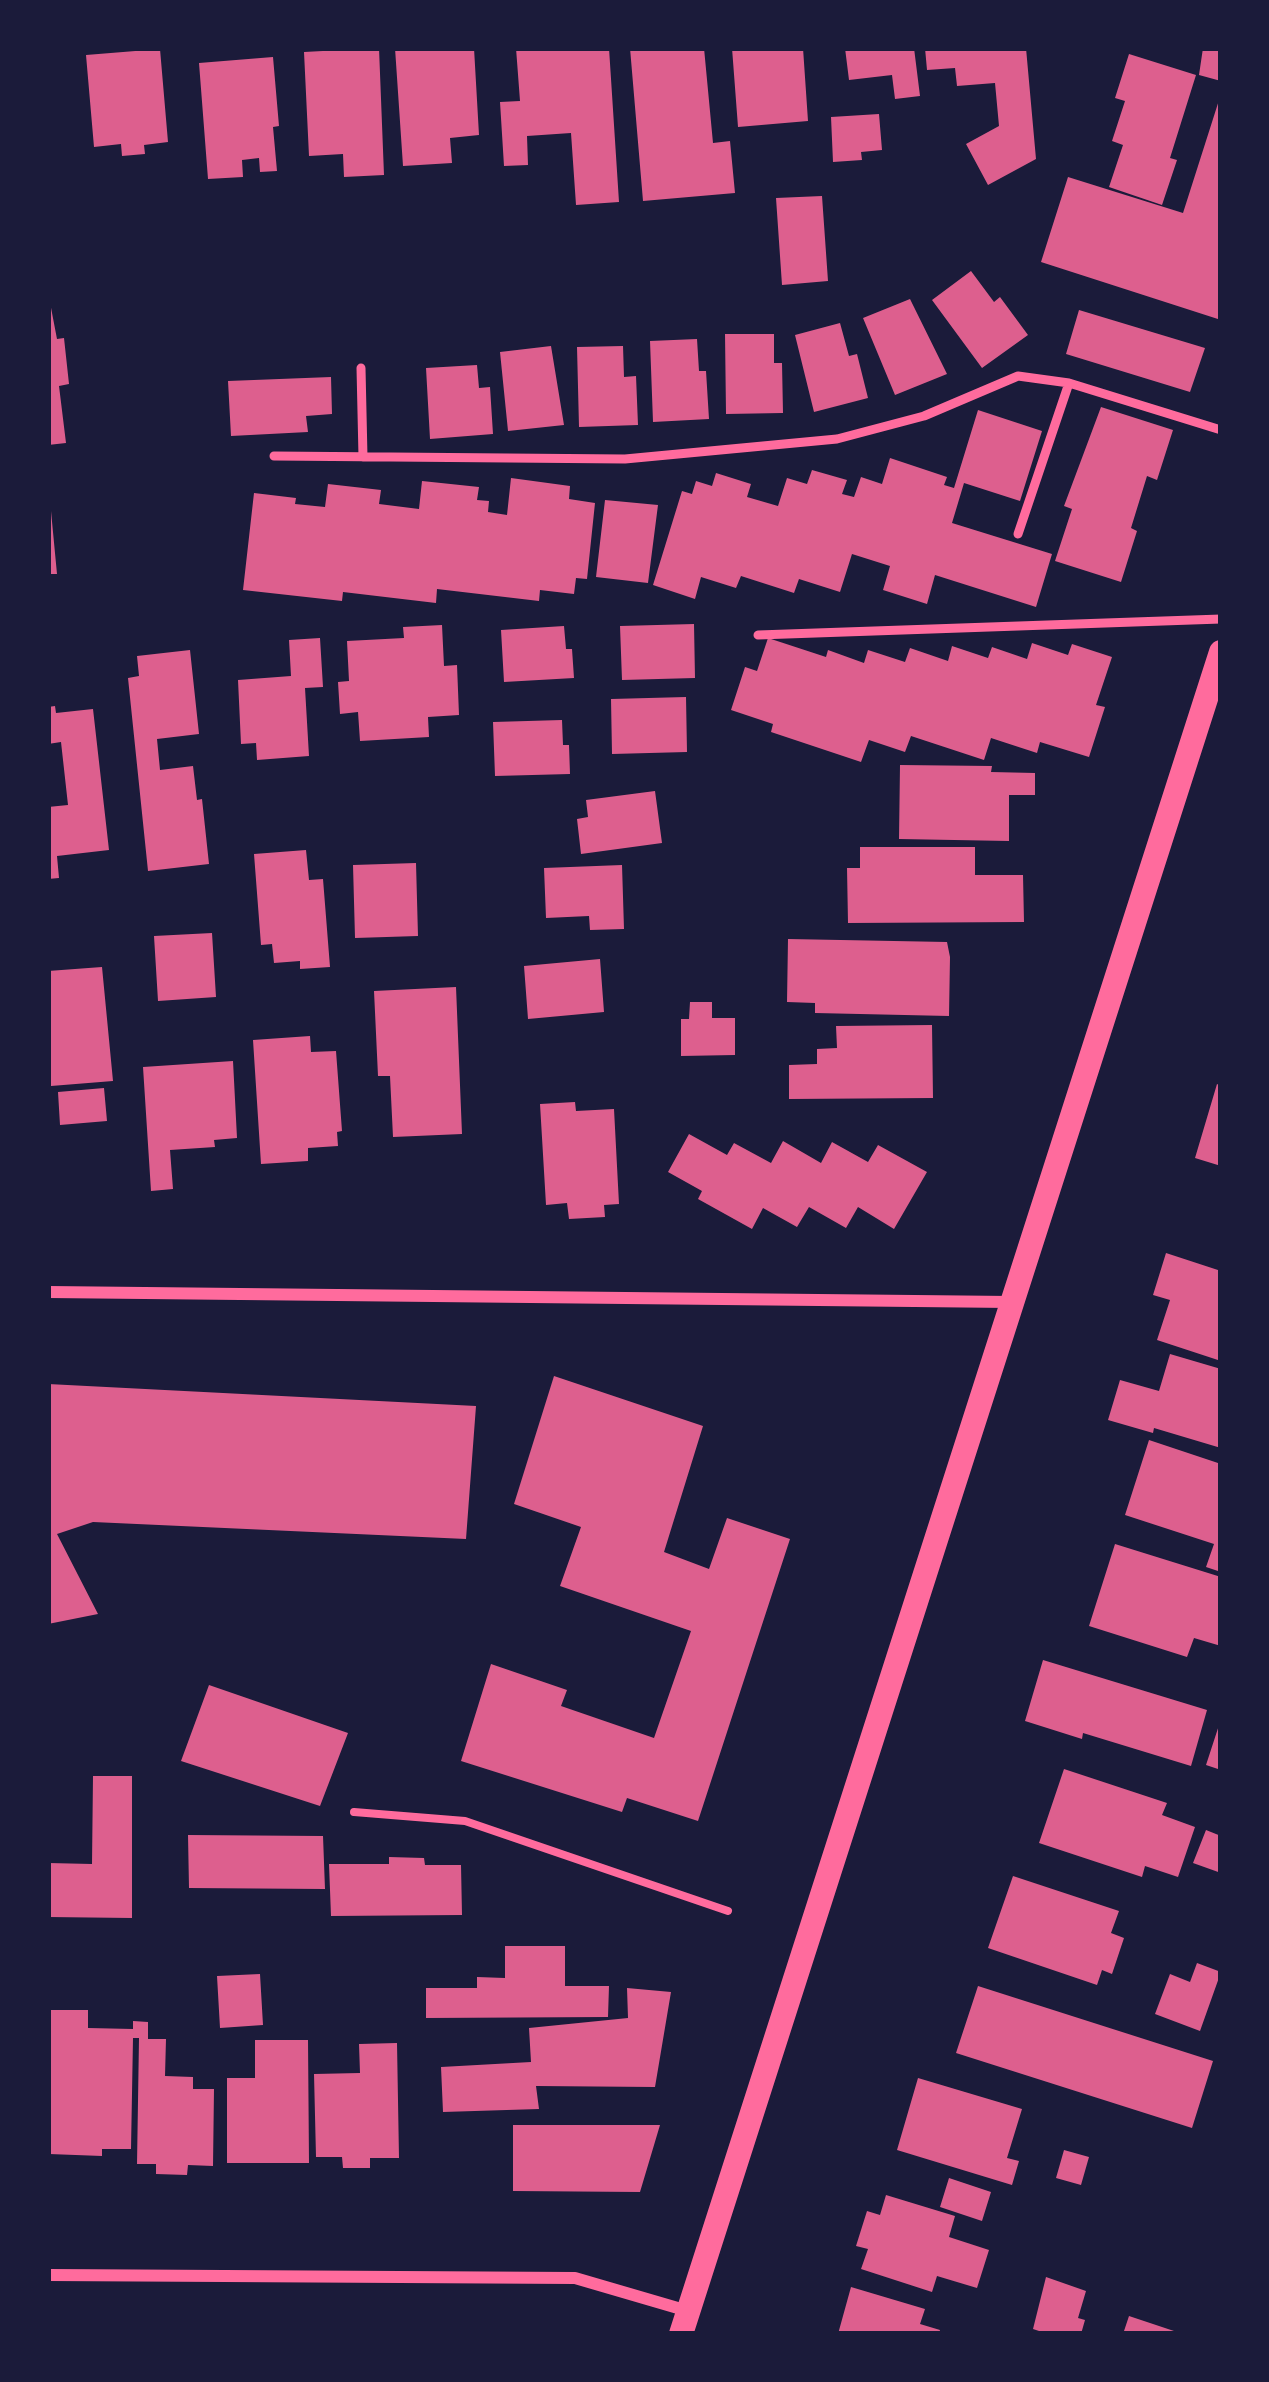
<!DOCTYPE html>
<html>
<head>
<meta charset="utf-8">
<style>
  body { margin:0 }
  #map { position:relative; width:1269px; height:2382px; overflow:hidden; background:#1b1b3a; font-family:Lato,sans-serif }
  canvas { display:block }
  .frame { position:absolute; inset:0; border:51px solid #1b1b3a; pointer-events:none }
</style>
</head>
<body>
<div id="map">
<canvas width="1269" height="2382"></canvas>
<div class="frame"></div>
</div>
<script>
const g = document.querySelector('canvas').getContext('2d');
g.lineJoin = 'round';
function paint(path, color) { g.fillStyle = color; g.fill(path, 'evenodd'); }
const shape = rows => new Path2D(rows.map(r => 'M' + r).join(''));
function trace(path, color, width, dash) { g.strokeStyle = color; g.lineWidth = width; g.lineCap = dash ? 'butt' : 'round'; g.setLineDash(dash || []); g.stroke(path); }
const building = shape([
  [379,48,384,175,344,177,343,154,309,156,304,52],
  [395,48,474,48,479,135,450,138,452,163,403,166],
  [516,48,609,48,619,202,576,205,571,133,527,136,528,165,504,166,500,102,520,101],
  [630,48,704,48,713,143,730,141,735,193,643,201],
  [732,48,803,48,808,121,738,127],
  [845,48,914,48,920,96,895,99,892,75,849,80],
  [925,48,1026,48,1036,159,988,185,966,144,999,126,995,83,957,86,955,68,927,70],
  [1203,48,1221,48,1221,81,1199,75],
  [160,49,168,142,144,145,145,154,122,156,121,144,94,147,86,55],
  [1129,54,1196,75,1170,158,1177,160,1162,205,1109,187,1123,145,1112,141,1125,101,1115,98],
  [273,57,279,126,273,127,277,171,260,172,259,158,242,160,243,177,208,179,199,63],
  [1220,97,1221,320,1041,262,1068,177,1183,213],
  [879,114,882,150,861,152,862,160,833,162,831,117],
  [822,196,828,281,782,285,776,198],
  [971,271,994,302,1000,297,1028,335,982,368,932,300],
  [48,292,57,339,64,338,69,384,59,386,66,443,48,445],
  [910,299,947,374,895,395,863,318],
  [1079,310,1205,348,1190,392,1066,354],
  [840,323,849,356,857,354,868,398,814,412,795,335],
  [725,334,774,334,774,363,782,363,783,413,726,414],
  [697,339,699,371,706,371,709,419,653,422,650,341],
  [551,346,564,425,508,431,500,352],
  [623,346,624,377,636,376,638,425,579,427,577,347],
  [477,365,479,388,490,387,493,434,430,439,426,368],
  [331,377,332,414,306,416,308,432,231,436,228,381],
  [1101,407,1173,430,1157,480,1147,476,1131,528,1137,531,1121,582,1055,561,1072,509,1064,506],
  [978,410,1042,431,1020,501,964,483,952,523,1052,554,1036,607,935,575,927,604,883,590,890,566,852,554,840,592,799,579,794,593,741,576,736,588,701,577,695,599,653,585,682,491,692,494,696,481,712,486,716,473,751,484,747,497,778,506,787,478,807,484,812,470,847,480,842,494,854,497,861,477,882,484,890,458,947,477,944,485,954,488],
  [511,478,570,486,569,499,595,503,587,579,576,578,574,594,540,590,539,601,437,589,436,603,343,592,342,601,243,590,254,493,296,498,295,504,325,507,328,484,381,490,379,504,419,509,422,481,479,487,477,500,489,501,488,512,507,515],
  [605,500,658,505,648,583,596,577],
  [48,511,51,511,57,574,48,574],
  [694,624,695,678,622,680,620,626],
  [442,625,444,666,457,665,459,715,428,717,429,737,360,741,358,712,340,714,338,682,349,681,347,641,404,638,403,627],
  [564,626,566,649,572,649,574,678,504,682,501,630],
  [320,638,323,687,305,688,309,756,257,760,256,743,241,744,238,680,291,676,289,640],
  [768,638,826,657,828,650,864,663,868,650,905,662,910,648,948,661,952,646,988,658,992,647,1027,659,1032,643,1068,655,1072,644,1112,657,1096,705,1105,707,1089,757,1040,742,1037,753,991,738,984,760,911,736,905,752,869,740,861,762,771,732,773,724,731,710,745,667,757,671],
  [190,650,199,734,157,739,160,770,193,766,197,800,202,799,209,864,148,871,128,678,139,676,137,656],
  [686,697,687,752,612,754,611,699],
  [55,706,56,713,93,709,109,850,57,856,59,878,48,879,48,807,68,805,61,742,48,744,48,707],
  [562,720,563,745,569,745,570,774,495,776,493,722],
  [900,765,992,766,991,772,1035,773,1035,795,1009,795,1009,841,899,839],
  [655,791,662,843,581,854,577,819,588,817,586,800],
  [860,847,975,847,975,875,1023,875,1024,922,848,923,847,868,860,868],
  [306,850,309,880,323,879,330,967,300,969,300,961,274,963,272,944,261,945,254,854],
  [416,863,418,936,355,938,353,865],
  [622,865,624,929,590,930,589,916,546,918,544,868],
  [212,933,216,997,158,1001,154,936],
  [788,939,947,942,950,957,949,1016,815,1013,815,1003,787,1002],
  [600,959,604,1012,528,1019,524,966],
  [102,967,113,1081,51,1086,48,971],
  [456,987,462,1134,393,1137,390,1076,378,1076,374,991],
  [690,1002,712,1002,712,1018,735,1018,735,1055,681,1056,681,1019,689,1019],
  [932,1025,933,1098,789,1099,789,1065,817,1064,817,1049,837,1048,836,1026],
  [310,1036,311,1052,336,1051,342,1131,337,1132,338,1146,308,1148,308,1161,261,1164,253,1040],
  [233,1061,237,1138,214,1140,215,1147,170,1150,173,1189,151,1191,143,1067],
  [1217,1084,1221,1086,1221,1166,1195,1158],
  [104,1088,107,1121,60,1125,58,1092],
  [575,1102,576,1111,614,1109,619,1204,604,1205,605,1217,569,1219,567,1203,546,1205,540,1104],
  [689,1134,727,1155,734,1143,771,1163,783,1141,821,1163,832,1142,868,1162,878,1145,927,1172,894,1229,858,1207,846,1228,809,1207,797,1227,763,1208,752,1229,698,1199,702,1191,668,1172],
  [1166,1253,1221,1271,1221,1361,1157,1340,1170,1300,1153,1295],
  [1170,1354,1221,1369,1221,1448,1154,1428,1153,1433,1108,1420,1120,1380,1159,1391],
  [554,1376,703,1426,664,1552,709,1569,727,1518,790,1539,698,1821,627,1798,622,1812,461,1761,491,1664,567,1690,561,1706,654,1738,691,1631,560,1586,581,1527,514,1504],
  [48,1384,476,1406,466,1539,93,1522,57,1534,98,1614,48,1624],
  [1149,1440,1221,1464,1221,1572,1206,1567,1214,1544,1125,1515],
  [1115,1544,1221,1577,1221,1646,1194,1638,1187,1657,1089,1626],
  [1043,1660,1207,1710,1191,1766,1083,1733,1082,1739,1025,1721],
  [209,1685,348,1733,320,1806,181,1761],
  [1221,1719,1221,1770,1206,1765],
  [1064,1769,1167,1803,1162,1815,1195,1827,1178,1877,1145,1866,1142,1877,1039,1843],
  [93,1776,132,1776,132,1918,48,1917,48,1863,92,1864],
  [1206,1830,1221,1836,1221,1873,1193,1863],
  [188,1835,323,1836,325,1889,189,1888],
  [389,1857,424,1858,425,1865,461,1865,462,1915,331,1916,329,1864,389,1864],
  [1013,1876,1119,1911,1111,1933,1124,1938,1112,1974,1102,1970,1097,1985,988,1948],
  [505,1946,565,1946,565,1986,609,1986,608,2017,426,2018,426,1988,477,1988,477,1977,505,1978],
  [1197,1963,1221,1972,1200,2031,1155,2014,1170,1974,1190,1982],
  [260,1974,263,2025,220,2028,217,1976],
  [978,1986,1213,2061,1192,2128,956,2053],
  [627,1988,671,1992,655,2087,536,2086,539,2109,443,2112,441,2067,531,2062,529,2028,628,2018],
  [51,2010,88,2010,88,2028,133,2029,133,2021,148,2022,148,2039,166,2039,165,2076,193,2077,193,2089,214,2089,213,2166,188,2165,187,2175,156,2174,156,2164,137,2164,139,2038,133,2038,131,2149,102,2149,102,2156,49,2154],
  [255,2040,308,2040,309,2163,227,2163,227,2078,255,2078],
  [397,2043,399,2158,370,2158,370,2168,343,2168,342,2157,316,2157,314,2074,360,2073,359,2044],
  [918,2078,1022,2109,1007,2158,1019,2161,1012,2185,897,2150],
  [513,2125,660,2125,640,2192,513,2191],
  [1064,2150,1089,2157,1081,2185,1056,2178],
  [949,2178,991,2192,982,2221,940,2207],
  [886,2195,955,2216,949,2237,989,2250,977,2288,937,2276,932,2292,861,2269,868,2249,856,2246,867,2211,880,2215],
  [1046,2277,1086,2291,1078,2318,1085,2320,1081,2334,1048,2334,1033,2329],
  [851,2287,925,2309,920,2324,940,2330,939,2334,838,2334],
  [1129,2316,1180,2333,1180,2334,1123,2334]
]);
const path = shape([
  [354,1812,465,1821,728,1911]
]);
const service = shape([
  [361,368,363,457],
  [274,456,625,459,837,439,924,416,1018,376,1069,383,1221,430],
  [1018,534,1069,383],
  [758,635,1221,619]
]);
const minor = shape([
  [48,1292,1011,1302],
  [48,2275,575,2278,688,2311]
]);
const secondary = shape([
  [681,2334,1221,652]
]);
paint(building, '#dd5f8e');
trace(path, '#ff6b9d', 8);
trace(service, '#ff6b9d', 9);
trace(minor, '#ff6b9d', 12);
trace(secondary, '#ff6b9d', 24);
</script>
</body>
</html>
